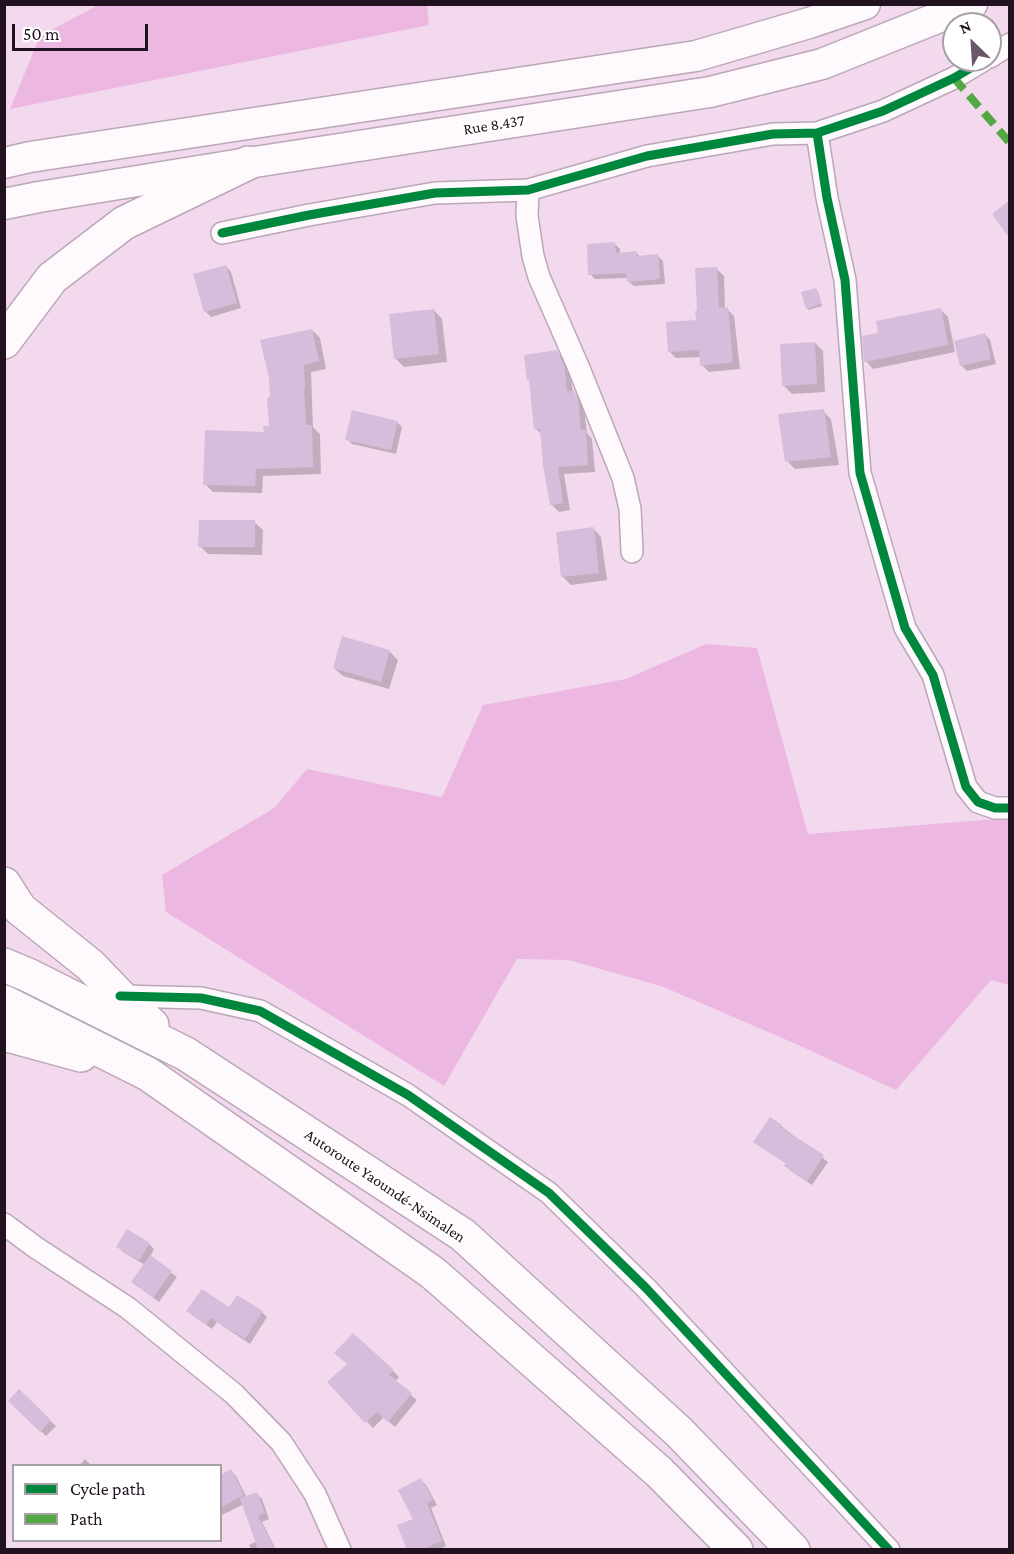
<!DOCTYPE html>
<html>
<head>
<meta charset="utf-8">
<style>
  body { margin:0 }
  #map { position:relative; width:1014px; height:1554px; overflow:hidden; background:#f3d9ee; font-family:"Crimson Pro",serif }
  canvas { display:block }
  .frame { position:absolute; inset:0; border:6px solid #22111f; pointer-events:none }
  .legend { position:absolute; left:12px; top:1464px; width:210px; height:78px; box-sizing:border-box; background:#fff; border:2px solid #a7a0a5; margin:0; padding:8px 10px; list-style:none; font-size:18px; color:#22111f }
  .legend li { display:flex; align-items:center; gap:12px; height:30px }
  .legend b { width:30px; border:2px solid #a7a0a5 }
  .north { position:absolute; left:942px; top:12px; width:60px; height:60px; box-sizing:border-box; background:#fff; border:2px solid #a7a0a5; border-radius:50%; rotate:335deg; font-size:16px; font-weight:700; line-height:24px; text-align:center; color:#22111f }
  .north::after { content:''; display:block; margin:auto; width:21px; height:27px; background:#6b5767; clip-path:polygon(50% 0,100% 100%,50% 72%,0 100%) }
  .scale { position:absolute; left:12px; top:24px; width:136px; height:27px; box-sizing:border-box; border:3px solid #22111f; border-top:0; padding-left:8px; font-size:18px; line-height:21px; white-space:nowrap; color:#22111f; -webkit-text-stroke:4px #fff; paint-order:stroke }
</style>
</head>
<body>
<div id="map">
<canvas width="1014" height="1554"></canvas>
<div class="frame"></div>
<ul class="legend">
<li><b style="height:8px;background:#00873e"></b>Cycle path</li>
<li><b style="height:8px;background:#53a843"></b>Path</li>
</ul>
<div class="north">N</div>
<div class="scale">50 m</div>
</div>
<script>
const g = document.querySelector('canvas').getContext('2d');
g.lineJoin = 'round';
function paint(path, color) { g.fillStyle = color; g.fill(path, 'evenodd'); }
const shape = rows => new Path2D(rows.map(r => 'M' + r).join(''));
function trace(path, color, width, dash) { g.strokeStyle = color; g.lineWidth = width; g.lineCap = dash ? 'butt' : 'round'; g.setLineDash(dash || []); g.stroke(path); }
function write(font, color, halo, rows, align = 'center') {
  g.font = font + ' "Crimson Pro",serif'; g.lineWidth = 4.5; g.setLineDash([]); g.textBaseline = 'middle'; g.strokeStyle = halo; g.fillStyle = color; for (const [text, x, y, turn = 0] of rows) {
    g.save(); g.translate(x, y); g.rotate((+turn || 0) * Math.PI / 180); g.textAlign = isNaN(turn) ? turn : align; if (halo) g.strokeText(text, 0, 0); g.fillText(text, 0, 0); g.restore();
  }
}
const green = shape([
  [100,4,427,5,429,25,10,109,40,36],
  [706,644,757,648,808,834,1009,818,1009,985,991,980,896,1090,796,1044,661,986,568,960,517,959,444,1086,166,912,162,875,274,808,307,769,442,797,483,705,626,679]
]);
const shadow = shape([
  [615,244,620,249,620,254,637,253,640,257,658,256,663,261,665,284,634,286,628,281,628,278,595,279,590,274],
  [226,266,231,272,241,308,211,317,205,311],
  [717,269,724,276,725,309,727,309,734,316,740,369,709,372,702,365,701,357,676,358,669,351,697,322],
  [816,289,818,292,822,306,809,310,807,308],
  [940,309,948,317,955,352,873,369,866,361,880,334],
  [434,310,442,319,447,362,404,367,396,359],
  [312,330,320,338,326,369,311,372,313,427,320,434,321,474,263,476,262,493,213,492,205,484,270,428,272,399],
  [985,335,990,340,996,364,967,371,962,366,956,342],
  [815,343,823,351,825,392,792,394,784,386],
  [557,352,564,359,570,374,573,392,581,400,584,408,587,433,592,439,595,472,564,474,570,510,559,512,551,504,542,435,536,429,531,382,529,380],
  [823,411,831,419,839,465,795,469,787,461],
  [397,422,402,427,396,454,352,444,347,439],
  [254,522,263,530,262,555,208,554,200,546],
  [593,528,601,537,607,580,571,585,563,577],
  [389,651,398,660,389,689,343,676,334,668],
  [781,1126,828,1162,812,1185,791,1171,786,1166,787,1164,761,1147],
  [149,1244,154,1249,150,1257,177,1277,159,1302,132,1282,145,1265,123,1252,118,1247],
  [188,1311,262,1312,267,1317,250,1344,217,1322,212,1329],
  [393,1371,399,1377,395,1382,417,1400,395,1427,384,1417,373,1428,329,1382],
  [19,1392,56,1426,46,1436,10,1401],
  [85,1459,92,1466,79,1466],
  [231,1471,236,1476,247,1498,257,1494,262,1499,269,1519,262,1522,276,1550,252,1550,249,1545,257,1541,244,1504,222,1515,220,1513,220,1476],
  [421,1480,426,1485,437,1505,431,1508,446,1546,437,1550,408,1550,415,1520]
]);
const building = shape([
  [1010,200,1010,239,992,214],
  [615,242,616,253,637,251,637,256,658,254,660,279,627,282,626,273,588,275,587,244],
  [226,265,237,303,204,312,193,274],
  [717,267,719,308,728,307,733,362,700,366,699,350,668,352,666,322,696,320,695,311,697,310,695,268],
  [816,288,821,304,806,309,801,292],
  [941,308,948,345,864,362,862,336,878,333,876,321],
  [434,309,439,354,394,359,389,314],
  [312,329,319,361,304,365,305,390,304,390,306,425,312,425,313,467,256,469,255,486,203,485,205,430,264,432,263,426,269,426,267,398,270,397,269,378,260,340],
  [985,333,991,359,960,366,954,341],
  [815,342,817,384,782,386,780,344],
  [557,350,564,365,567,391,574,391,578,399,581,430,586,430,588,465,558,467,563,503,550,505,543,465,540,429,534,429,529,380,527,381,524,355],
  [824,409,831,457,785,462,778,414],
  [352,410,398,421,391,450,345,440],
  [199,520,255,520,255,547,198,547],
  [594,527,599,573,561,577,556,532],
  [342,636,390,650,381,682,333,668],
  [770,1117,782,1125,780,1127,824,1155,807,1181,784,1166,786,1163,753,1142],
  [127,1229,150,1243,139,1260,116,1247],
  [150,1255,172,1271,153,1298,131,1282],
  [202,1289,229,1307,237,1295,263,1311,245,1339,211,1318,206,1325,186,1311],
  [353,1333,394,1370,389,1375,412,1393,388,1422,377,1412,365,1423,327,1382,347,1364,334,1353],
  [19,1389,51,1420,40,1432,8,1401],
  [231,1469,244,1495,220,1508,220,1475],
  [421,1478,433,1500,427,1503,442,1541,420,1550,407,1550,397,1525,413,1519,398,1490],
  [257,1492,265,1513,258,1516,275,1550,258,1550,240,1498]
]);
const minor = shape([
  [990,57,1010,44],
  [817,133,827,198,845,280,860,473,905,628,933,675,966,787,978,802,995,808,1010,808],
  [528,190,527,216,533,256,539,277,578,366,623,478,630,509,632,552],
  [222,233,309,215,435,193,528,190,647,156,773,134,817,133,883,111,954,78,984,60],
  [120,996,201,998,260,1011,408,1095,549,1193,646,1288,889,1550],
  [4,1224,35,1247,128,1308,234,1394,281,1442,315,1494,340,1550]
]);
const secondary = shape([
  [4,163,30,157,696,56,809,23,865,4],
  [4,204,39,197,248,163,710,92,822,64,972,4]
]);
const motorway = shape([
  [4,342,52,278,124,223,248,163],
  [4,884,20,909,90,965,120,996,152,1025],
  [4,965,28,975,186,1054,463,1235,679,1432,793,1550],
  [4,1002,148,1074,433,1273,659,1472,736,1550],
  [4,1034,81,1055]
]);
const quiet = shape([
  [954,78,1010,143]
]);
const cycleway = shape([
  [817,133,827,198,845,280,860,473,905,628,933,675,966,787,978,802,995,808,1010,808],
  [222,233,309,215,435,193,528,190,647,156,773,134,817,133,883,111,954,78,984,60],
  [120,996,201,998,260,1011,408,1095,549,1193,646,1288,889,1550]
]);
const streetNames = [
  ["Rue 8.437",494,125,-9],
  ["Autoroute Yaoundé-Nsimalen",385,1186,34]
];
paint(green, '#ecb8e2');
paint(shadow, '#0003');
paint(building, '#d6bddb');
trace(minor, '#bba7b7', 24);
trace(secondary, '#bba7b7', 33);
trace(motorway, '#bba7b7', 36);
trace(minor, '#fdf9fc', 21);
trace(secondary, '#fdf9fc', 30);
trace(motorway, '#fdf9fc', 33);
trace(quiet, '#53a843', 8, [15, 8]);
trace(cycleway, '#00873e', 9);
write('16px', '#22111f', '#fff', streetNames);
</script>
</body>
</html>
